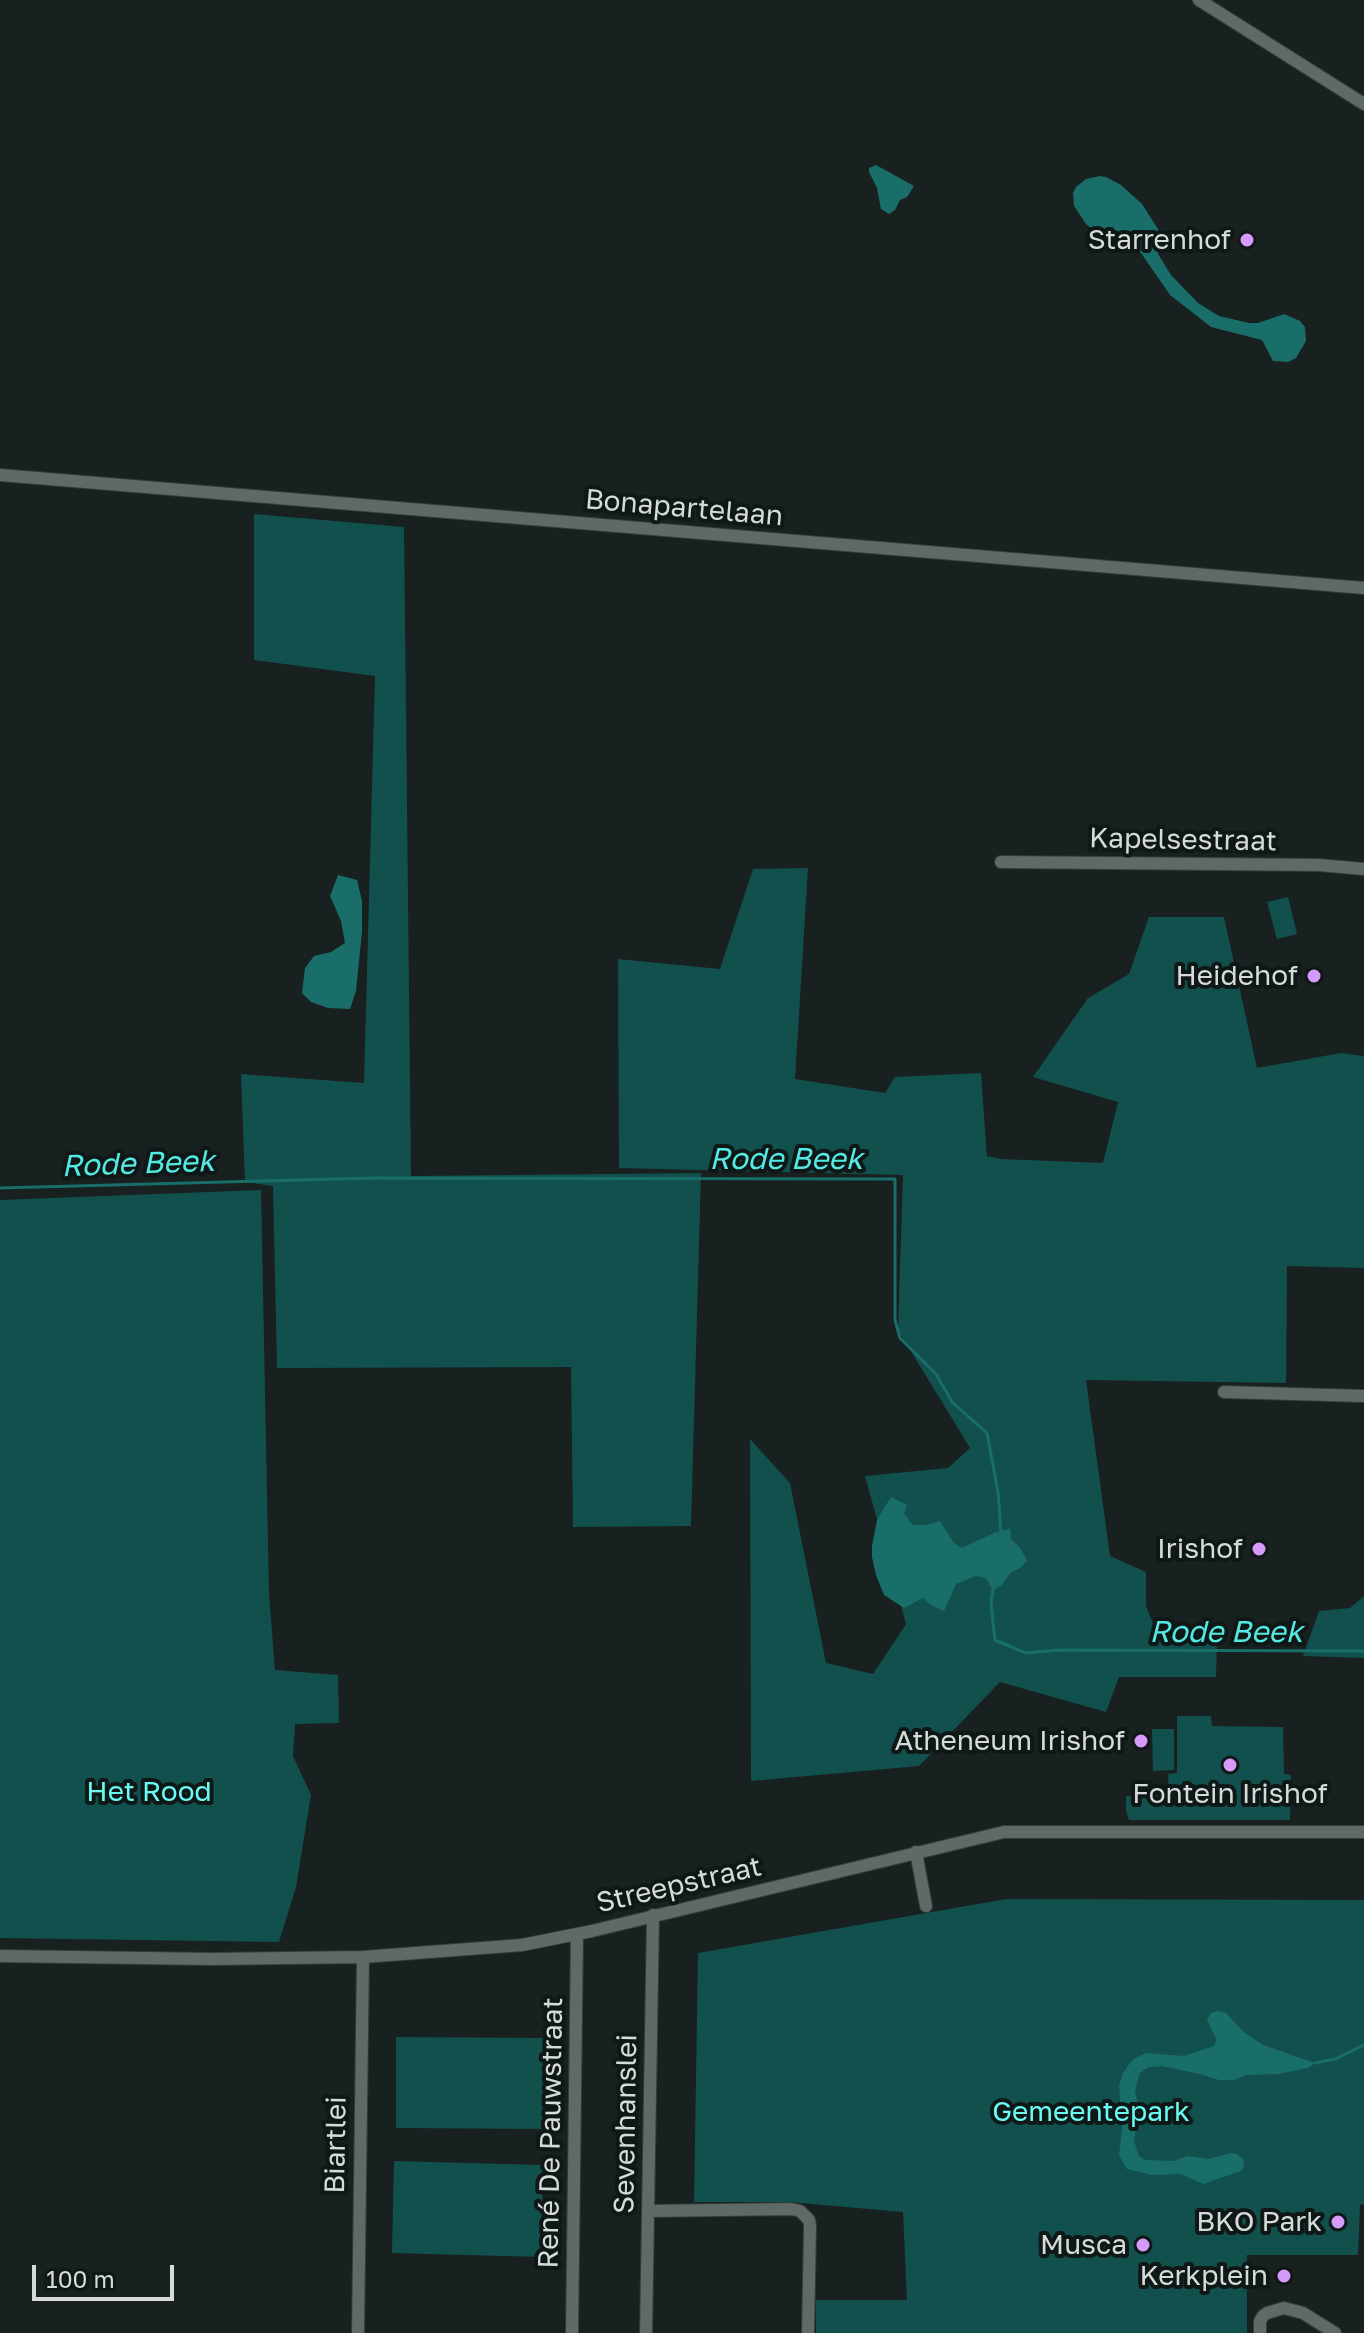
<!DOCTYPE html>
<html>
<head>
<meta charset="utf-8">
<style>
  body { margin:0 }
  #map { position:relative; width:1364px; height:2333px; overflow:hidden; background:#182020; font-family:"Golos Text",sans-serif }
  canvas { display:block }
  .scale { position:absolute; left:32px; top:2265px; width:142px; height:36px; box-sizing:border-box; border:4px solid #d5dbda; border-top:0; padding-left:10px; font-size:24px; line-height:28px; white-space:nowrap; color:#d5dbda; -webkit-text-stroke:6px #0f1717; paint-order:stroke }
</style>
</head>
<body>
<div id="map">
<canvas width="1364" height="2333"></canvas>
<div class="scale">100 m</div>
</div>
<script>
const g = document.querySelector('canvas').getContext('2d');
g.lineJoin = 'round';
function paint(path, color) { g.fillStyle = color; g.fill(path, 'evenodd'); }
const shape = rows => new Path2D(rows.map(r => 'M' + r).join(''));
function trace(path, color, width, dash) { g.strokeStyle = color; g.lineWidth = width; g.lineCap = dash ? 'butt' : 'round'; g.setLineDash(dash || []); g.stroke(path); }
function write(font, color, halo, rows, align = 'center') {
  g.font = font + ' "Golos Text",sans-serif'; g.lineWidth = 8; g.setLineDash([]); g.textBaseline = 'middle'; g.strokeStyle = halo; g.fillStyle = color; for (const [text, x, y, turn = 0] of rows) {
    g.save(); g.translate(x, y); g.rotate((+turn || 0) * Math.PI / 180); g.textAlign = isNaN(turn) ? turn : align; if (halo) g.strokeText(text, 0, 0); g.fillText(text, 0, 0); g.restore();
  }
}
const green = shape([
  [254,514,404,527,411,1176,701,1173,691,1526,573,1527,571,1367,277,1368,273,1186,245,1182,241,1074,364,1083,375,676,254,660],
  [808,868,795,1079,885,1093,895,1077,981,1073,987,1156,1000,1159,1103,1163,1118,1102,1033,1077,1088,998,1129,974,1149,917,1224,917,1257,1068,1341,1053,1364,1056,1364,1268,1287,1266,1286,1383,1086,1380,1110,1556,1146,1572,1146,1606,1160,1641,1217,1642,1216,1677,1119,1677,1106,1712,1000,1682,919,1766,751,1781,750,1439,790,1483,826,1663,873,1674,906,1624,865,1476,948,1468,970,1448,898,1330,903,1175,619,1168,618,959,720,969,753,869],
  [1288,897,1297,934,1277,939,1267,902],
  [261,1190,269,1594,275,1670,338,1675,339,1723,295,1724,293,1756,311,1795,296,1887,279,1942,0,1938,0,1200],
  [1364,1596,1364,1658,1303,1656,1319,1611,1350,1608],
  [1177,1716,1211,1716,1212,1726,1283,1727,1284,1774,1291,1775,1290,1820,1129,1820,1126,1811,1126,1796,1169,1795,1168,1774,1177,1773],
  [1152,1729,1174,1729,1174,1770,1153,1771],
  [1006,1899,1364,1900,1364,2204,1360,2205,1358,2255,1247,2255,1247,2333,816,2333,816,2300,907,2300,903,2212,789,2202,694,2202,698,1953],
  [396,2037,544,2038,544,2129,396,2128],
  [394,2161,543,2165,541,2257,392,2253]
]);
const water = shape([
  [876,165,914,186,907,197,900,200,895,210,889,214,881,209,877,188,869,172,869,168],
  [1100,176,1106,177,1121,185,1142,204,1158,229,1160,237,1158,254,1171,275,1198,303,1219,316,1249,323,1258,323,1284,314,1300,321,1305,327,1306,341,1296,358,1288,362,1273,361,1262,340,1211,327,1170,295,1141,253,1129,241,1120,236,1092,229,1086,224,1074,206,1073,193,1076,187,1086,179],
  [338,875,357,880,362,901,362,932,356,991,350,1009,328,1008,311,1002,302,993,305,968,314,956,331,952,345,943,341,921,330,896],
  [891,1497,907,1505,904,1514,913,1525,927,1525,940,1521,954,1543,962,1548,996,1532,1010,1529,1011,1539,1020,1548,1027,1560,1022,1567,1010,1573,1002,1585,993,1590,986,1578,976,1576,956,1584,944,1611,931,1605,923,1598,904,1608,884,1595,876,1575,872,1557,872,1546,877,1520],
  [1218,2011,1226,2013,1244,2032,1263,2045,1315,2063,1308,2068,1278,2074,1247,2075,1234,2080,1219,2080,1200,2074,1162,2066,1149,2067,1140,2073,1135,2091,1139,2111,1134,2141,1139,2156,1145,2160,1173,2161,1188,2156,1208,2159,1231,2153,1237,2154,1243,2159,1244,2165,1241,2171,1203,2184,1181,2174,1152,2175,1127,2169,1119,2156,1122,2127,1119,2086,1123,2073,1133,2059,1146,2053,1184,2056,1214,2046,1217,2040,1207,2020,1211,2013]
]);
const stream = shape([
  [0,1188,373,1178,895,1179,895,1320,900,1338,936,1374,952,1402,987,1433,998,1492,1001,1533],
  [993,1588,991,1603,995,1640,1026,1653,1060,1650,1364,1651],
  [1315,2063,1335,2059,1364,2045]
]);
const minor = shape([
  [1199,0,1364,104],
  [0,475,1364,588],
  [1001,862,1319,865,1364,869],
  [1224,1392,1364,1396],
  [916,1852,926,1906],
  [0,1956,212,1959,363,1957,522,1945,592,1931,1004,1832,1364,1832],
  [649,2211,791,2209,800,2211,809,2220,810,2226,808,2333],
  [358,2333,363,1957],
  [572,2333,577,1934],
  [646,2333,653,1915],
  [1260,2333,1260,2321,1263,2316,1267,2313,1284,2308,1303,2313,1335,2333]
]);
const markers = [
  [1247,240,8,"#d69bfa"],
  [1314,976,8,"#d69bfa"],
  [1259,1549,8,"#d69bfa"],
  [1141,1741,8,"#d69bfa"],
  [1230,1765,8,"#d69bfa"],
  [1338,2222,8,"#d69bfa"],
  [1143,2245,8,"#d69bfa"],
  [1284,2276,8,"#d69bfa"]
];
const poiNames = [
  ["Starrenhof",1231,240],
  ["Heidehof",1298,976],
  ["Irishof",1243,1549],
  ["Atheneum Irishof",1125,1741],
  ["Fontein Irishof",1230,1794,"center"],
  ["BKO Park",1322,2222],
  ["Musca",1127,2245],
  ["Kerkplein",1268,2276]
];
const streetNames = [
  ["Bonapartelaan",684,508,5],
  ["Kapelsestraat",1183,840,1],
  ["Streepstraat",679,1885,-13],
  ["Sevenhanslei",626,2124,-89],
  ["René De Pauwstraat",551,2133,-89],
  ["Biartlei",336,2145,-89]
];
const parkNames = [
  ["Het Rood",149,1792],
  ["Gemeentepark",1091,2112]
];
const waterNames = [
  ["Rode Beek",786,1159],
  ["Rode Beek",138,1164,-2],
  ["Rode Beek",1226,1632]
];
paint(green, '#12504d');
paint(water, '#196e6a');
trace(stream, '#196e6a', 3);
trace(minor, '#363c3c', 14);
trace(minor, '#5f6968', 12);
for (const [x, y, r, color] of markers) { const dot = new Path2D(); dot.arc(x, y, r, 0, 2 * Math.PI); g.fillStyle = color; g.fill(dot); trace(dot, '#0f1717', 3); }
write('28px', '#d5dbda', '#0f1717', poiNames, 'right');
write('28px', '#d5dbda', '#0f1717', streetNames);
write('28px', '#68fbf4', '#0f1717', parkNames);
write('italic 30px', '#53eae3', '#0f1717', waterNames);
</script>
</body>
</html>
